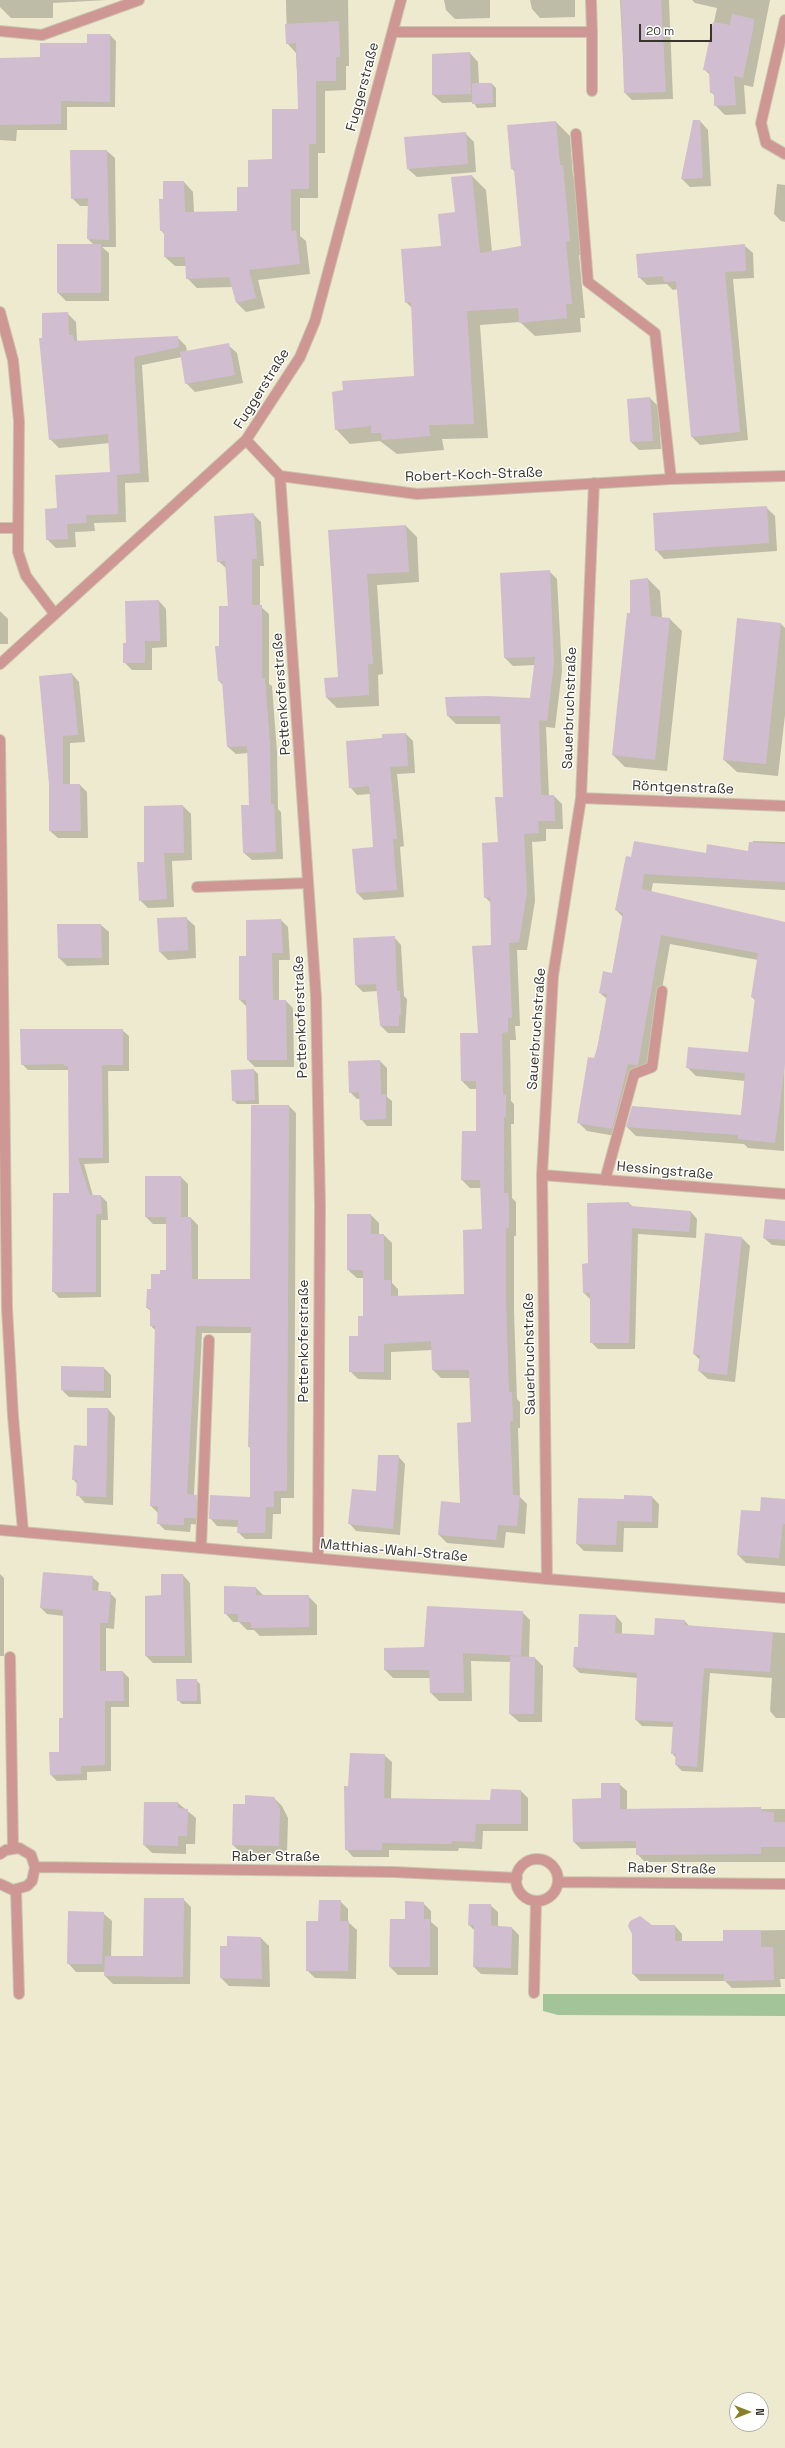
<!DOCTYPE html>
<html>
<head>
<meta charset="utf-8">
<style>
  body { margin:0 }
  #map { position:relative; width:785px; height:2448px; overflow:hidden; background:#eeead0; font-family:"Space Grotesk",sans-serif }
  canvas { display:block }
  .north { position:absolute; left:729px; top:2392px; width:40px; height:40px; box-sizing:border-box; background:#fff; border:1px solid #afafab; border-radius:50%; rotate:90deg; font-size:11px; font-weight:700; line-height:16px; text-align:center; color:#38362c }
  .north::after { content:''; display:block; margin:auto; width:14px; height:18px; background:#898128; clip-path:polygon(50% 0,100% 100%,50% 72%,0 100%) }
  .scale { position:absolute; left:639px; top:24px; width:73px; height:18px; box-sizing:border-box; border:2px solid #38362c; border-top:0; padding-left:5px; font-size:12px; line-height:14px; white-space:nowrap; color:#38362c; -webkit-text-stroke:3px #fff; paint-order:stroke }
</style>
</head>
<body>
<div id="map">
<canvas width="785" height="2448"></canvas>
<div class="north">N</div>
<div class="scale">20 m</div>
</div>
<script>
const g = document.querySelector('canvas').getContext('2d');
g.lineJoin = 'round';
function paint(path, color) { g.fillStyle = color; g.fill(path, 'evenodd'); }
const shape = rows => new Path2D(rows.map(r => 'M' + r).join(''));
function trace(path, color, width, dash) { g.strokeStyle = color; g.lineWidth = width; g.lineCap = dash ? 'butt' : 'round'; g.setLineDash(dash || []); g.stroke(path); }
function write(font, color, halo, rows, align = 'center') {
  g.font = font + ' "Space Grotesk",sans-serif'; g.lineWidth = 3; g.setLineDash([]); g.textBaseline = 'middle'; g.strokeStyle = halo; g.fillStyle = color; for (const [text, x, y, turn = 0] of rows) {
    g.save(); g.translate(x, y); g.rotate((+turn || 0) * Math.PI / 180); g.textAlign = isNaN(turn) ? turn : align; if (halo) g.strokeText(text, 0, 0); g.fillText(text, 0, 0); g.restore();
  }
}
const green = shape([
  [543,1994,785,1994,785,2016,558,2015,543,2011]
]);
const shadow = shape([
  [0,0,107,0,53,3,53,18,11,18,0,7],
  [286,0,348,0,349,66,346,66,346,90,325,91,325,153,318,153,318,198,300,198,300,236,306,241,310,274,258,280,265,308,246,312,237,303,233,287,197,288,187,278,187,266,175,266,165,257,165,235,161,230,164,200,184,182,193,192,194,212,238,212,249,188,272,160,299,110,296,53,287,43],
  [444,0,490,0,490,18,455,19,446,10],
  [530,0,575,0,575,17,540,18,532,9],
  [620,0,669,0,673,99,632,100,625,93],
  [692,0,770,0,753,87,744,85,746,114,725,115,715,105,715,96,711,92,710,75,704,69,717,8,695,3],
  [110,35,116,41,115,107,67,107,67,130,17,130,16,141,0,140,0,59,41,58],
  [470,53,478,62,479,84,492,84,496,88,496,107,477,108,473,102,442,103,433,95],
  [700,121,708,130,711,186,690,187,682,179],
  [556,122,570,136,573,176,577,180,584,255,579,255,585,318,580,318,581,332,535,336,520,322,480,325,488,438,442,439,444,450,397,454,380,441,350,444,336,429,415,377,412,308,406,302,442,247,472,176,486,190,492,252,522,246,516,173,512,169],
  [465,133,474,142,476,172,417,177,408,169],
  [107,151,115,158,116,247,102,247,109,253,109,301,66,301,58,293,94,245,88,239,89,206,80,206,72,198],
  [777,184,785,185,785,222,781,221,774,214],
  [745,246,753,253,754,278,733,279,748,440,700,445,692,437,678,289,673,290,667,284,647,285,639,277],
  [67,313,76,322,77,340,79,342,177,337,186,346,187,352,228,345,237,353,243,383,195,392,186,383,182,357,142,365,149,482,125,483,126,522,94,523,95,531,75,532,76,547,56,548,47,539,58,509,111,473,110,443,59,448,50,439,43,339],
  [650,398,658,406,661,449,639,450,631,442],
  [766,507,775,516,777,551,664,559,656,550],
  [253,514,261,522,264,566,260,566,260,606,269,614,269,684,272,686,277,752,278,809,281,812,283,859,252,860,244,853,250,806,248,753,236,754,228,747,223,685,219,681,216,647,220,647,229,607,227,569,218,561],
  [406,526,417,537,419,582,377,585,383,674,378,675,379,706,337,708,326,697,339,678,329,531],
  [549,571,557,579,562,671,555,728,546,727,549,796,554,796,562,804,563,829,546,829,546,841,532,842,535,901,527,950,517,950,520,1026,515,1026,516,1040,510,1040,511,1101,514,1104,514,1124,511,1124,512,1198,516,1202,516,1236,514,1236,514,1312,517,1399,520,1402,520,1428,518,1428,520,1497,527,1504,525,1534,506,1532,504,1548,447,1543,439,1535,461,1504,472,1423,470,1378,441,1378,433,1370,432,1350,391,1352,391,1380,358,1379,350,1371,364,1317,364,1278,357,1278,348,1270,371,1215,379,1223,379,1235,384,1235,392,1243,392,1283,398,1289,398,1297,465,1295,483,1230,482,1188,470,1188,462,1180,477,1132,477,1089,470,1089,462,1081,479,1034,492,946,491,903,485,897,499,843,504,798,501,724,456,724,448,716,530,699,535,665,513,666,505,658,501,574],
  [648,579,660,591,662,618,670,619,682,631,667,771,625,767,613,755,631,615,631,581],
  [159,601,166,609,167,647,152,648,152,670,132,670,124,662,127,644],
  [0,611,8,619,8,644,0,644],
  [738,619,781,624,785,628,785,715,778,776,737,772,724,760],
  [72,674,79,682,85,742,70,743,70,785,80,785,87,792,88,838,58,838,50,831,50,784],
  [406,734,413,741,415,773,397,774,404,846,400,847,404,897,364,900,357,893,374,848,370,794,357,795,350,787,383,739],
  [183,806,191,814,192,860,172,861,174,907,148,908,140,900],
  [753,841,785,842,785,890,653,883,651,893,785,923,784,1151,748,1148,744,1144,636,1136,627,1127,633,1107,741,1116,745,1081,696,1076,687,1067,749,1053,755,1000,752,997,758,960,670,944,647,1074,637,1072,621,1137,587,1131,578,1122,595,1059,607,999,600,993,612,974,623,917,616,910,626,857,749,852],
  [186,918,195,926,196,958,168,960,160,952],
  [281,920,288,927,290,960,279,960,279,1001,286,1001,293,1008,294,1067,255,1067,248,1060,247,1007,240,1000,247,957],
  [58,925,101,925,109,932,109,965,67,966,59,958],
  [394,937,401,945,404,996,407,999,405,1033,388,1033,381,1026,378,991,363,992,356,985],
  [122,1030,129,1036,129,1071,108,1071,109,1163,84,1164,93,1196,101,1196,107,1202,108,1220,101,1220,101,1297,59,1298,53,1291,70,1194,69,1070,28,1070,22,1064],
  [380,1061,387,1068,387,1097,392,1101,392,1126,367,1126,361,1119,360,1099,357,1099,350,1092],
  [254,1070,258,1074,259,1104,237,1104,233,1100],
  [289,1106,296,1113,294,1498,281,1498,281,1514,273,1514,272,1539,245,1539,238,1532,239,1527,217,1526,210,1518,251,1498,251,1449,249,1447,252,1333,202,1333,194,1495,203,1503,202,1525,191,1524,190,1532,165,1530,158,1523,158,1513,151,1506,156,1331,151,1326,151,1311,147,1308,152,1290,161,1275,167,1271,167,1224,153,1224,146,1217,181,1177,188,1184,188,1218,191,1218,198,1225,198,1280,251,1280],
  [629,1203,633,1207,691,1212,697,1219,696,1238,638,1234,635,1349,598,1349,591,1342,591,1300,584,1293,589,1264],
  [785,1222,785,1246,772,1245,764,1238],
  [742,1238,750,1246,735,1382,708,1379,699,1371,700,1360,694,1354],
  [104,1368,111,1375,111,1398,69,1397,62,1390],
  [108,1409,115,1417,113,1505,85,1503,78,1495,78,1485,73,1479],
  [398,1456,405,1464,400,1535,356,1531,349,1523,377,1493],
  [652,1497,659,1504,658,1528,624,1528,623,1552,584,1551,577,1544,625,1500],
  [785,1500,785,1566,746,1563,738,1555],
  [0,1574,4,1578,4,1656,0,1656],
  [183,1575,190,1583,192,1663,153,1663,146,1656,162,1596],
  [92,1577,99,1583,98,1591,110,1593,116,1599,114,1629,106,1628,106,1672,123,1672,129,1678,129,1707,111,1707,111,1771,87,1772,87,1780,57,1781,51,1775,60,1753,64,1719,64,1616,47,1614,41,1608],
  [225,1587,256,1588,264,1596,308,1596,317,1605,317,1635,260,1636,254,1630,247,1630,239,1622,233,1622,225,1613],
  [522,1612,530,1620,529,1658,535,1658,543,1666,542,1722,519,1722,510,1714,511,1662,471,1661,472,1701,439,1701,431,1693,430,1678,393,1678,385,1670,425,1648],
  [580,1615,616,1616,622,1623,622,1635,655,1636,656,1620,685,1621,690,1627,785,1633,785,1718,776,1718,770,1711,772,1678,710,1673,703,1772,682,1771,676,1765,676,1758,672,1753,674,1727,642,1726,636,1720,638,1678,580,1673,574,1667,579,1648],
  [196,1680,200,1684,201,1704,182,1704,178,1700],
  [384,1755,392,1762,391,1799,491,1801,521,1791,528,1798,528,1831,483,1831,482,1849,459,1848,458,1851,389,1850,389,1857,353,1857,346,1849,349,1787],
  [619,1784,627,1791,627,1810,785,1809,785,1862,645,1862,637,1854,637,1848,581,1849,574,1842,602,1799],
  [274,1798,282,1806,288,1818,287,1854,241,1853,233,1845,234,1805,246,1805],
  [145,1803,178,1803,196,1818,195,1844,186,1844,186,1854,152,1853,144,1845],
  [183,1899,191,1907,190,1984,113,1984,105,1976,105,1972,76,1972,68,1963,103,1913,112,1921,111,1957,144,1957],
  [340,1901,348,1909,348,1922,357,1930,356,1979,315,1978,307,1970,319,1922],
  [423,1903,431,1911,431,1922,438,1928,438,1975,398,1975,390,1967],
  [490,1905,498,1912,498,1927,512,1928,519,1935,518,1975,481,1974,474,1967,475,1931,469,1925],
  [652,1926,675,1926,682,1934,682,1942,724,1942,724,1931,785,1930,785,1979,780,1979,781,1987,732,1988,725,1981,640,1981,633,1974],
  [261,1938,269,1946,270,1987,229,1986,221,1978,228,1947]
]);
const building = shape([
  [621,0,661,0,666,92,624,93],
  [732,14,754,19,753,30,743,78,734,76,736,105,714,106,714,93,710,93,709,71,703,70,713,22,730,25],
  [339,21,340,57,336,57,336,81,316,81,316,144,309,144,309,189,291,189,291,231,296,230,300,264,249,270,256,298,236,303,229,277,186,279,185,257,164,257,164,231,160,231,159,199,163,199,163,181,184,181,185,212,237,211,237,187,248,187,248,160,272,159,272,109,298,109,296,43,286,44,285,24],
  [87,34,110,34,110,102,61,101,61,124,0,125,0,58,40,57,40,43,87,43],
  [470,52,471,94,432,95,432,54],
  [472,83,492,83,493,103,472,104],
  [693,120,700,120,703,178,681,179],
  [556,121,560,165,563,165,570,241,566,242,572,304,566,304,567,318,519,323,518,308,467,311,474,424,429,425,430,436,382,440,381,433,371,433,371,426,335,430,332,392,343,390,342,381,414,376,411,302,405,303,401,249,441,246,438,214,455,212,451,177,472,175,480,253,521,246,514,169,511,169,507,125],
  [466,132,468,164,407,169,404,137],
  [70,150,107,150,109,240,87,239,88,198,71,199],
  [57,244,101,244,101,293,57,293],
  [745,244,746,271,725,272,740,432,691,437,676,281,664,282,663,276,638,278,636,254],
  [68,312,69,335,73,335,74,341,178,336,179,347,134,357,140,473,117,475,118,514,86,515,87,523,67,524,68,539,46,540,45,509,57,508,55,475,110,472,108,434,49,440,39,338,42,338,42,313],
  [229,343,235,375,185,384,180,352],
  [650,397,653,441,630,442,627,399],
  [767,506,769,543,655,551,653,513],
  [254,513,257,559,252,559,252,605,262,605,262,678,265,678,270,744,271,804,274,804,276,852,243,853,241,805,249,805,247,746,227,747,222,681,218,681,215,646,219,646,219,606,228,606,225,561,217,562,214,516],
  [406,525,409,572,367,574,373,664,368,664,369,695,326,698,324,678,338,677,328,530],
  [550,570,554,663,547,721,539,720,541,795,554,795,555,821,538,821,539,833,524,834,527,892,519,942,509,943,512,1018,508,1018,508,1032,502,1033,503,1095,506,1095,506,1117,504,1117,504,1193,508,1193,509,1204,509,1228,506,1228,506,1303,509,1392,512,1392,513,1421,510,1421,513,1495,520,1495,517,1526,498,1525,496,1540,438,1535,441,1501,460,1503,457,1423,471,1422,469,1370,432,1370,431,1341,384,1344,384,1372,349,1372,349,1336,358,1336,358,1316,363,1316,363,1270,347,1270,347,1214,371,1214,371,1234,384,1234,384,1280,391,1280,391,1296,464,1294,463,1230,482,1229,480,1180,461,1180,462,1131,476,1131,476,1081,461,1081,460,1033,478,1033,472,946,491,945,490,897,484,898,482,843,498,842,495,797,503,797,500,716,447,716,445,697,487,696,530,698,535,657,504,658,500,573],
  [648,578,651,616,670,618,655,760,612,755,627,613,630,613,630,580],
  [159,600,160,641,145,641,145,663,123,663,123,643,126,643,125,601],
  [737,618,781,623,766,764,723,760],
  [72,673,78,735,63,736,63,784,80,784,81,831,49,831,49,784,39,676],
  [406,733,408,766,390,767,397,839,393,839,397,890,356,893,352,849,373,847,369,786,349,788,346,741,382,738,382,734],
  [183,805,184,853,164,853,167,899,139,901,137,862,144,862,144,806],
  [634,841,706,853,707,844,748,851,749,842,785,844,785,882,644,874,642,889,785,922,785,1064,775,1143,738,1139,738,1135,626,1127,632,1106,741,1115,745,1073,686,1068,688,1047,748,1052,755,998,751,997,758,953,661,935,638,1065,628,1064,612,1129,577,1123,588,1057,594,1058,598,1045,607,994,599,993,603,971,612,973,623,913,615,910,626,856,631,857],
  [187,917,188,950,159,952,157,918],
  [281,919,283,953,272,953,273,1000,286,1000,287,1060,247,1060,246,1000,239,1000,239,956,246,956,246,920],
  [57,924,101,924,102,958,58,958],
  [395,936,397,991,400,991,401,1015,399,1015,399,1026,380,1026,376,984,355,985,353,938],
  [20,1029,123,1029,123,1065,102,1065,103,1158,78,1158,90,1195,101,1195,102,1214,96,1214,96,1292,52,1292,53,1193,69,1193,68,1066,64,1066,64,1064,21,1065],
  [380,1060,381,1094,386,1094,386,1119,360,1120,359,1092,349,1093,348,1061],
  [254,1069,255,1100,232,1101,231,1070],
  [251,1105,289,1105,287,1491,274,1491,274,1507,266,1507,265,1533,237,1533,238,1520,209,1519,210,1495,250,1497,250,1447,248,1447,251,1327,196,1326,187,1494,197,1495,196,1518,184,1518,184,1525,157,1524,158,1506,150,1506,155,1326,150,1326,150,1308,146,1308,147,1289,151,1289,151,1274,160,1274,160,1270,166,1270,166,1217,145,1217,145,1176,181,1176,181,1217,191,1217,192,1279,250,1279],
  [629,1202,630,1206,691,1211,689,1232,632,1228,629,1343,590,1343,590,1293,583,1293,582,1264,588,1263,587,1203],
  [765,1219,785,1221,785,1240,763,1238],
  [705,1233,742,1237,727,1375,698,1371,700,1355,693,1354],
  [61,1366,104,1367,104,1391,61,1390],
  [87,1408,108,1408,106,1497,76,1496,77,1480,72,1480,74,1445,87,1446],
  [378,1455,399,1455,393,1529,348,1524,352,1489,376,1491],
  [624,1495,652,1496,652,1522,617,1521,616,1545,576,1544,578,1498,624,1499],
  [761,1497,785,1499,785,1524,783,1524,779,1558,737,1555,741,1510,760,1511],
  [43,1572,93,1576,92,1590,111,1592,108,1623,100,1623,100,1671,123,1671,124,1701,105,1701,105,1765,81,1766,81,1774,50,1775,49,1752,59,1752,59,1718,63,1718,63,1610,40,1608],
  [161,1574,183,1574,185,1656,145,1656,145,1596,161,1595],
  [224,1586,256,1587,256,1595,309,1595,309,1627,251,1628,251,1622,238,1622,238,1614,224,1614],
  [427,1606,523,1611,521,1656,463,1653,464,1693,430,1693,429,1670,384,1670,384,1648,424,1647],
  [579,1614,616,1615,615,1633,654,1635,655,1618,685,1620,685,1625,773,1632,770,1672,704,1668,697,1767,675,1765,676,1754,671,1754,673,1722,635,1720,637,1673,573,1667,574,1647,578,1647],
  [510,1656,535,1657,534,1714,509,1714],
  [176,1679,197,1679,197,1701,177,1701],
  [350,1753,385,1754,384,1798,490,1800,491,1789,521,1790,521,1824,476,1824,475,1842,452,1841,451,1844,382,1843,382,1850,345,1850,344,1786,348,1786],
  [601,1783,620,1783,620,1809,761,1807,761,1811,774,1812,774,1822,785,1822,785,1847,761,1847,761,1854,636,1855,636,1841,573,1842,572,1799,601,1798],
  [245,1795,274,1797,280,1809,279,1846,232,1845,233,1804,245,1804],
  [144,1802,178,1802,178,1808,188,1809,187,1836,178,1836,178,1846,143,1845],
  [144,1898,184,1898,183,1977,104,1976,105,1956,143,1956],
  [319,1900,341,1900,340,1921,349,1921,348,1971,306,1971,306,1921,318,1921],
  [405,1901,424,1902,424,1919,430,1919,430,1967,389,1967,390,1919,405,1919],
  [469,1904,491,1904,491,1925,486,1925,512,1927,511,1968,473,1967,474,1925,468,1925],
  [68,1911,104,1912,102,1964,67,1964],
  [640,1916,652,1925,675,1925,675,1941,723,1941,723,1930,761,1930,761,1947,773,1947,774,1980,724,1981,724,1974,632,1974,632,1934,628,1926,630,1921],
  [227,1936,261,1937,262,1979,220,1978,220,1946,227,1946]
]);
const lane = shape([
  [393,32,592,32,591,0],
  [592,32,592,91],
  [197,887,308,883],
  [605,1180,634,1074,652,1067,662,991],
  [201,1548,209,1340]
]);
const street = shape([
  [785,20,761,123,766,143,785,154],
  [0,31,42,35,139,0],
  [576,134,588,282,655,333,671,479],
  [0,312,13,360,19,421,18,552,26,576,54,613],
  [246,440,280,476,417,494,671,479,785,476],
  [280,476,316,997,320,1206,318,1558],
  [0,528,16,528],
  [0,664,246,440,300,357,315,321,401,0],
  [0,740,7,1308,13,1416,23,1531],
  [581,798,785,806],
  [542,1175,785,1194],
  [0,1530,547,1579,785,1598],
  [547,1579,542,1175,553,976,581,798,594,483],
  [10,1657,13,1848],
  [0,1854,6,1850,19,1848,31,1855,35,1867,32,1881,27,1886,13,1890,0,1884],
  '516 1880a21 21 0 1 1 42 0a21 21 0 1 1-42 0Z',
  [35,1867,394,1872,517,1878],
  [558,1882,785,1884],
  [16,1890,19,1994],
  [534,1993,536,1901]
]);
const streetNames = [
  ["Fuggerstraße",363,87,-75],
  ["Fuggerstraße",262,389,-58],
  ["Robert-Koch-Straße",474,475,-2],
  ["Pettenkoferstraße",282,694,-94],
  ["Sauerbruchstraße",570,708,-88],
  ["Röntgenstraße",683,788,2],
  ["Pettenkoferstraße",301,1017,-92],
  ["Sauerbruchstraße",537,1029,-86],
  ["Hessingstraße",665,1171,5],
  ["Pettenkoferstraße",304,1341,-90],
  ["Sauerbruchstraße",530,1354,-91],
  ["Matthias-Wahl-Straße",394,1551,5],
  ["Raber Straße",276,1857],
  ["Raber Straße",672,1869,1]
];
paint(green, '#a2c498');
paint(shadow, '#0003');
paint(building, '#d1bdd0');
trace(lane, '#cac6af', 12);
trace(street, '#cac6af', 12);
trace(lane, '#cf9794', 10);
trace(street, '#cf9794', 10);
write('14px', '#38362c', '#fff', streetNames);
</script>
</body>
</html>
